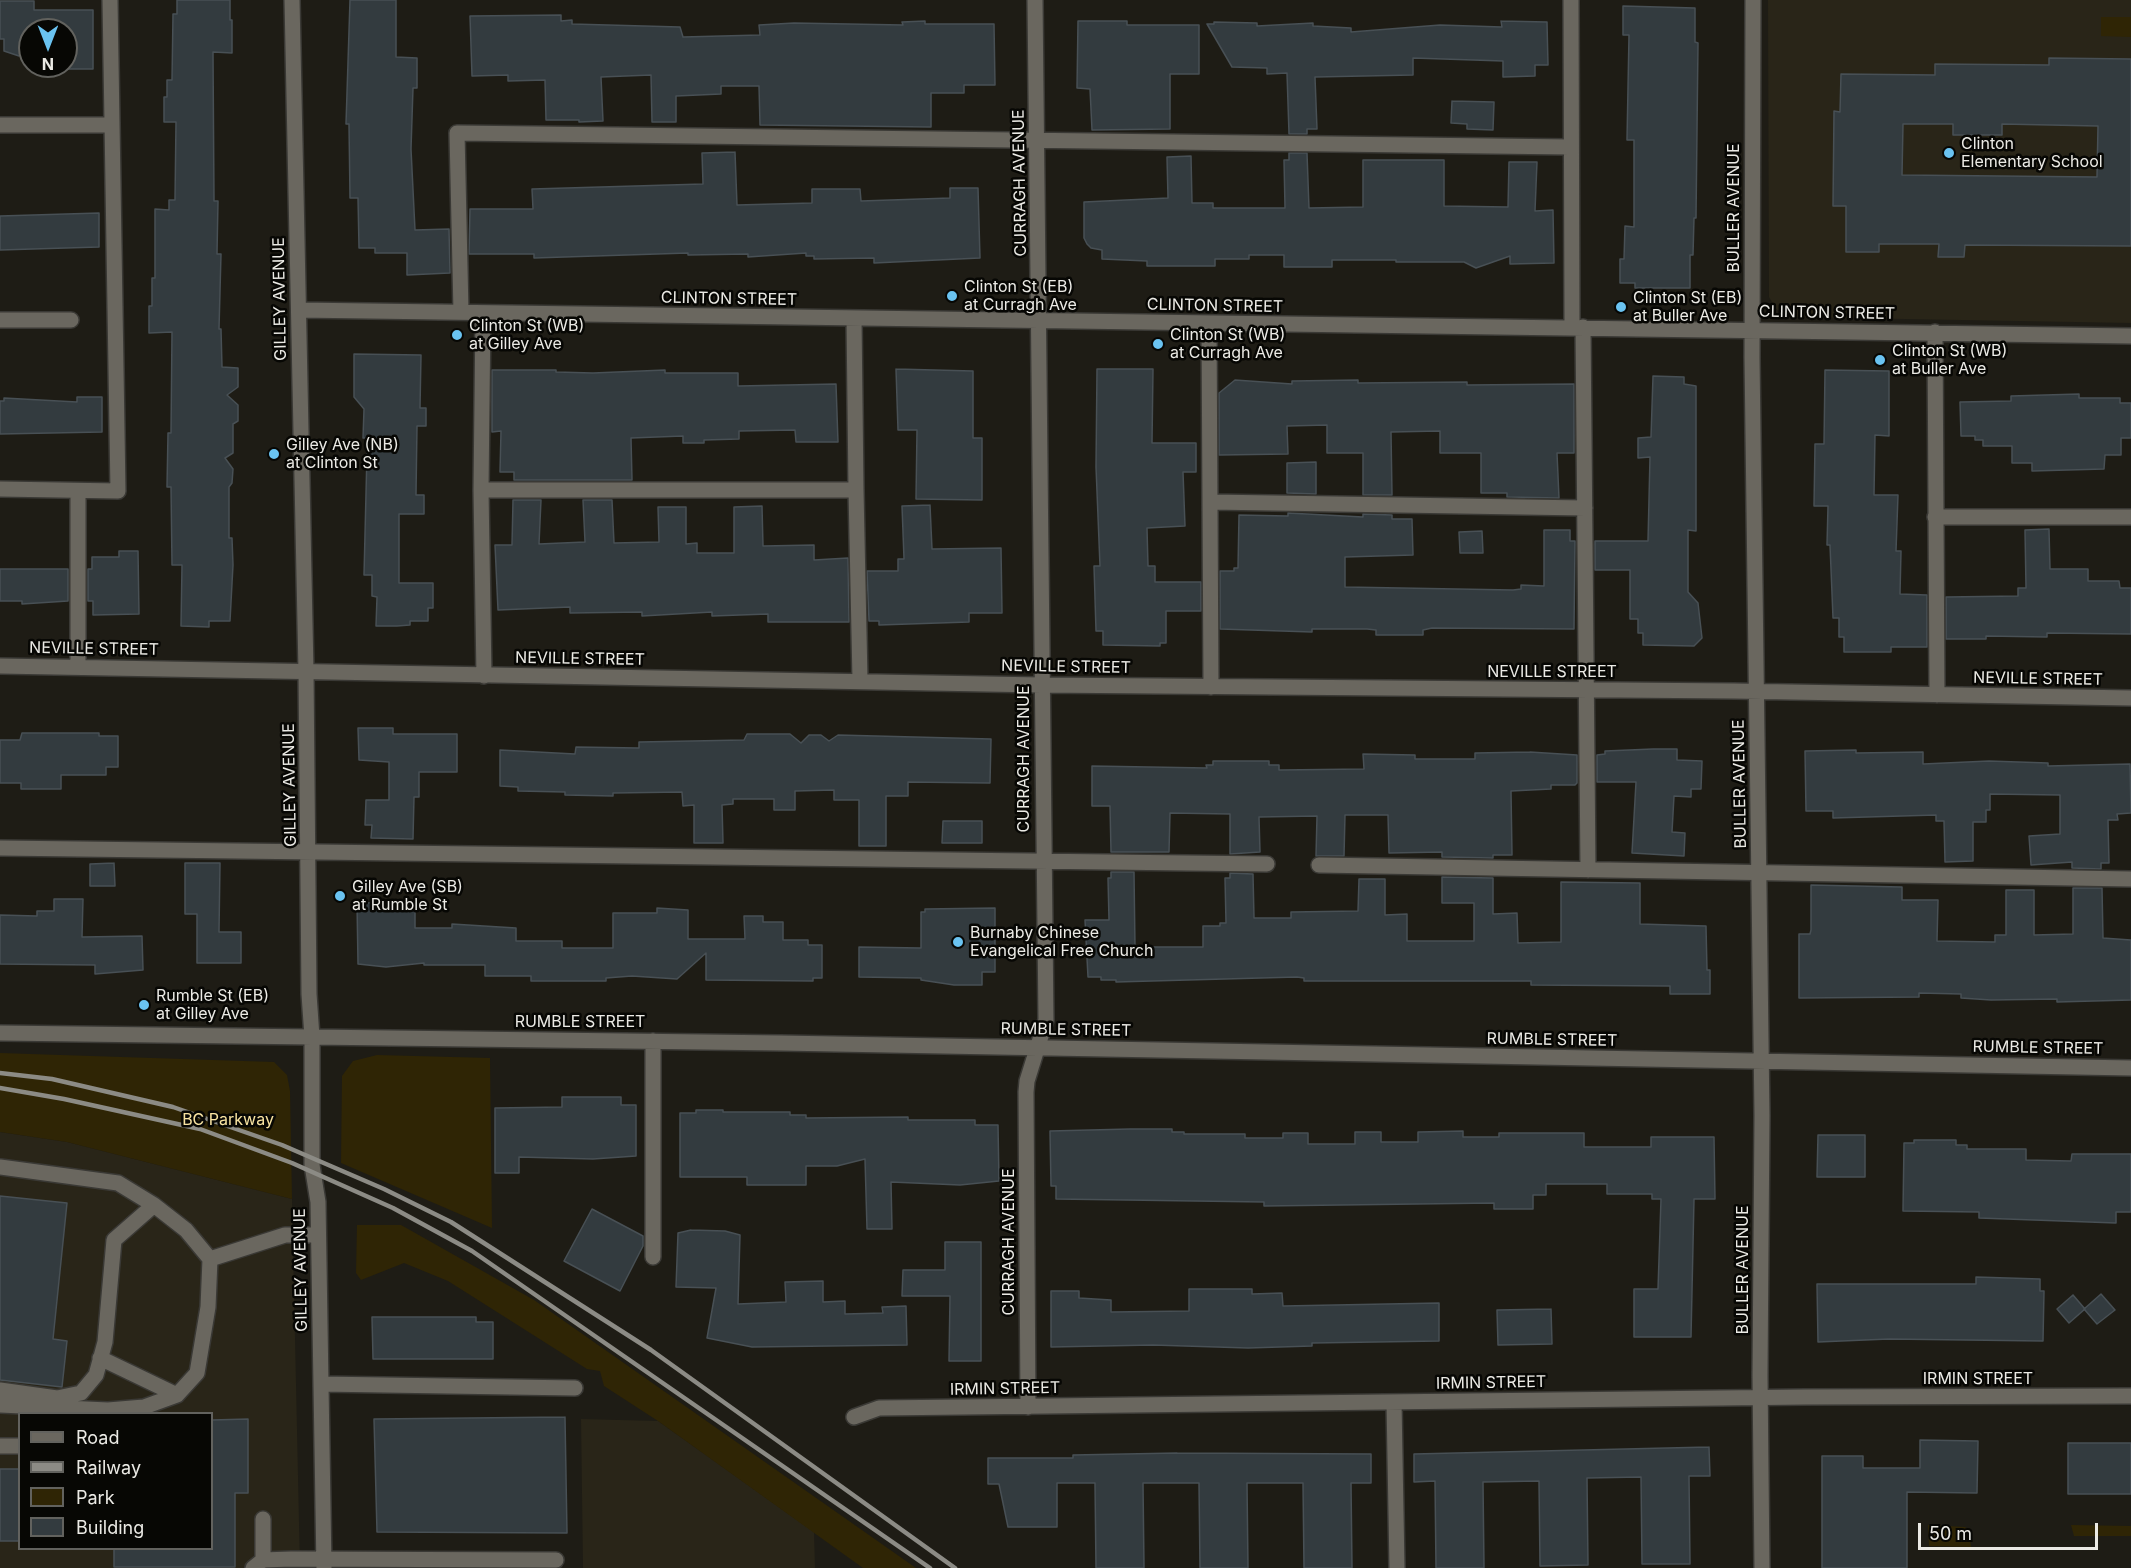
<!DOCTYPE html>
<html>
<head>
<meta charset="utf-8">
<style>
  body { margin:0 }
  #map { position:relative; width:2131px; height:1568px; overflow:hidden; background:#1e1c15; font-family:Inter,sans-serif }
  canvas { display:block }
  .legend { position:absolute; left:18px; top:1412px; width:195px; height:138px; box-sizing:border-box; background:#070704; border:2px solid #62625e; margin:0; padding:8px 10px; list-style:none; font-size:18px; color:#ebeae5 }
  .legend li { display:flex; align-items:center; gap:12px; height:30px }
  .legend b { width:30px; border:2px solid #62625e }
  .north { position:absolute; left:18px; top:18px; width:60px; height:60px; box-sizing:border-box; background:#070704; border:2px solid #62625e; border-radius:50%; rotate:180deg; font-size:16px; font-weight:700; line-height:24px; text-align:center; color:#ebeae5 }
  .north::after { content:''; display:block; margin:auto; width:21px; height:27px; background:#6ac3f1; clip-path:polygon(50% 0,100% 100%,50% 72%,0 100%) }
  .scale { position:absolute; left:1918px; top:1523px; width:180px; height:27px; box-sizing:border-box; border:3px solid #ebeae5; border-top:0; padding-left:8px; font-size:18px; line-height:21px; white-space:nowrap; color:#ebeae5; -webkit-text-stroke:4px #070704; paint-order:stroke }
</style>
</head>
<body>
<div id="map">
<canvas width="2131" height="1568"></canvas>
<ul class="legend">
<li><b style="height:8px;background:#6a675f"></b>Road</li>
<li><b style="height:8px;background:#8c8b85"></b>Railway</li>
<li><b style="height:16px;background:#2f2505"></b>Park</li>
<li><b style="height:16px;background:#333b3f"></b>Building</li>
</ul>
<div class="north">N</div>
<div class="scale">50 m</div>
</div>
<script>
const g = document.querySelector('canvas').getContext('2d');
g.lineJoin = 'round';
function paint(path, color) { g.fillStyle = color; g.fill(path, 'evenodd'); }
const shape = rows => new Path2D(rows.map(r => 'M' + r).join(''));
function trace(path, color, width, dash) { g.strokeStyle = color; g.lineWidth = width; g.lineCap = dash ? 'butt' : 'round'; g.setLineDash(dash || []); g.stroke(path); }
function write(font, color, halo, rows, align = 'center') {
  g.font = font + ' Inter,sans-serif'; g.lineWidth = 5; g.setLineDash([]); g.textBaseline = 'middle'; g.strokeStyle = halo; g.fillStyle = color; for (const [text, x, y, turn = 0] of rows) {
    g.save(); g.translate(x, y); g.rotate((+turn || 0) * Math.PI / 180); g.textAlign = isNaN(turn) ? turn : align; if (halo) g.strokeText(text, 0, 0); g.fillText(text, 0, 0); g.restore();
  }
}
const built = shape([
  [1768,0,2131,0,2131,323,1791,317,1776,309,1769,297],
  [0,1132,67,1142,292,1199,300,1568,0,1568],
  [20,1414,212,1414,212,1548,20,1548],
  [581,1419,658,1421,814,1532,815,1568,583,1568]
]);
const green = shape([
  [2101,17,2131,17,2131,37,2101,36],
  [0,1053,274,1062,287,1075,290,1091,292,1199,67,1142,0,1132],
  [377,1055,490,1058,492,1228,341,1163,342,1076,353,1061],
  [357,1225,401,1225,534,1300,916,1568,863,1568,658,1421,604,1386,600,1371,587,1369,448,1281,404,1263,361,1280,356,1273],
  [1928,1525,1965,1527,1969,1530,1971,1547,1929,1546],
  [2071,1525,2131,1526,2131,1536,2074,1536]
]);
const building = shape([
  [177,0,230,0,230,20,232,20,232,53,213,52,214,201,218,201,217,254,221,254,219,329,221,329,222,367,238,368,238,387,227,395,238,405,238,421,233,424,233,453,225,458,233,469,232,483,229,487,229,538,232,538,233,565,230,621,209,621,209,627,181,626,182,565,172,565,171,487,167,487,168,433,171,433,172,332,149,333,149,306,152,306,152,278,155,278,155,209,169,210,169,200,175,200,176,122,164,122,164,97,167,97,167,80,172,80,173,14,177,14,177,0],
  [350,0,396,0,396,57,417,58,417,88,413,88,411,149,415,230,449,229,450,273,407,275,407,253,375,253,375,248,359,248,358,198,350,198,349,124,346,124,350,0],
  [0,1,34,1,34,10,93,10,93,69,66,69,66,30,45,30,45,27,43,30,30,30,30,43,19,56,4,51,4,39,0,39,0,1],
  [1623,6,1695,8,1695,42,1698,43,1696,218,1694,218,1693,255,1690,255,1690,288,1635,288,1635,283,1620,283,1620,259,1624,259,1625,226,1634,227,1634,140,1627,140,1629,35,1623,35,1623,6],
  [561,15,561,21,572,20,572,24,680,27,683,37,760,35,759,25,794,23,903,25,902,22,925,21,925,24,994,24,995,85,964,85,964,93,931,93,931,127,760,125,759,86,721,86,721,94,676,96,676,122,652,122,651,75,601,77,603,121,579,122,579,120,546,120,545,80,508,81,508,75,472,76,470,16,561,15],
  [1078,21,1127,21,1127,25,1199,25,1199,74,1170,74,1170,129,1092,130,1090,89,1077,88,1078,21],
  [1501,21,1547,22,1548,65,1535,65,1535,76,1503,77,1503,61,1413,58,1413,75,1315,77,1317,129,1307,129,1307,134,1289,134,1287,73,1267,74,1267,68,1232,67,1207,24,1214,24,1214,22,1257,23,1257,26,1313,23,1313,26,1351,28,1351,32,1440,25,1502,27,1501,21],
  [2049,58,2131,59,2131,246,1965,245,1964,257,1938,257,1939,244,1879,244,1879,252,1846,252,1846,206,1833,206,1834,111,1840,112,1841,74,1935,75,1935,64,2049,65,2049,58],
  [1903,124,1953,124,1953,135,2002,135,2002,124,2098,126,2097,177,1902,175,1903,124],
  [1452,101,1494,102,1493,130,1467,129,1467,124,1451,123,1452,101],
  [735,152,737,205,812,203,812,189,860,189,861,201,950,198,950,188,978,188,980,258,874,263,874,258,814,259,814,256,806,256,806,253,748,257,748,254,688,255,688,253,534,258,534,254,469,254,470,209,533,209,532,189,703,184,702,153,735,152],
  [1289,153,1307,153,1309,208,1363,207,1363,160,1444,160,1444,206,1508,207,1509,162,1537,162,1535,211,1553,210,1554,263,1510,264,1510,256,1476,268,1464,262,1396,262,1396,260,1332,260,1332,267,1284,267,1284,255,1249,255,1249,259,1215,259,1215,266,1147,266,1147,261,1102,259,1102,250,1091,248,1087,244,1084,238,1084,202,1168,198,1167,157,1191,156,1192,203,1213,203,1213,208,1285,208,1284,160,1289,160,1289,153],
  [99,213,99,247,0,250,0,216,99,213],
  [354,354,421,355,420,408,426,408,426,426,417,426,416,495,424,495,424,514,399,514,399,583,433,583,433,608,428,608,428,621,410,621,410,625,397,626,376,626,377,597,372,596,372,575,364,575,367,453,366,438,363,438,364,409,354,397,354,354],
  [896,369,973,371,973,438,982,438,982,500,916,499,917,430,898,430,896,369],
  [1097,369,1153,369,1152,443,1196,443,1196,472,1183,472,1185,526,1147,528,1148,566,1155,566,1155,582,1201,582,1201,611,1166,611,1166,643,1160,643,1160,646,1103,645,1103,631,1096,631,1094,566,1100,566,1096,467,1097,369],
  [492,370,556,370,556,372,593,373,665,370,665,373,738,373,738,386,836,384,838,442,796,442,795,430,739,431,739,439,704,440,704,443,683,443,683,436,631,438,632,480,514,480,514,472,500,472,501,431,492,432,492,370],
  [1825,370,1889,371,1889,436,1875,435,1874,495,1898,495,1896,551,1901,551,1900,594,1927,595,1927,647,1891,647,1891,652,1844,652,1844,637,1839,637,1839,618,1833,618,1830,545,1827,545,1828,506,1814,506,1815,444,1824,444,1825,370],
  [1653,376,1684,377,1684,384,1696,386,1696,531,1688,530,1688,592,1698,603,1702,638,1694,646,1643,645,1643,633,1638,633,1638,619,1630,619,1630,570,1595,570,1595,541,1648,541,1650,457,1638,458,1638,438,1651,437,1653,376],
  [1235,380,1292,384,1292,381,1358,380,1358,383,1467,382,1467,385,1574,384,1574,453,1557,453,1559,498,1507,497,1507,493,1481,493,1481,453,1440,453,1440,431,1391,432,1392,495,1363,495,1363,453,1327,453,1327,425,1287,426,1288,454,1219,455,1219,393,1235,380],
  [2079,394,2079,398,2120,398,2120,403,2131,403,2131,438,2121,438,2121,455,2105,455,2104,469,2032,471,2032,463,2012,463,2012,446,1983,446,1983,440,1975,440,1975,436,1961,436,1960,402,2011,401,2011,396,2079,394],
  [77,397,102,397,102,432,0,434,0,401,4,401,4,398,77,402,77,397],
  [1316,462,1316,494,1287,493,1287,463,1316,462],
  [513,500,541,500,539,544,585,542,583,500,612,500,614,543,659,542,658,507,686,507,686,544,697,543,697,553,734,553,734,507,762,506,763,546,814,545,814,560,848,558,849,622,768,622,768,614,712,616,712,612,642,616,642,612,570,613,570,607,498,610,495,545,512,545,513,500],
  [930,505,932,549,1001,548,1002,613,969,613,969,622,879,625,879,621,869,621,867,571,898,571,898,559,904,559,902,506,930,505],
  [1288,513,1363,517,1363,514,1392,515,1392,519,1412,519,1413,555,1345,557,1345,587,1513,590,1521,589,1521,585,1544,586,1544,530,1570,530,1570,541,1575,541,1574,629,1432,628,1423,630,1423,635,1376,635,1376,630,1367,629,1312,629,1312,632,1220,629,1220,571,1234,571,1234,568,1238,568,1239,515,1288,516,1288,513],
  [2049,529,2050,569,2088,569,2088,581,2119,581,2120,588,2131,588,2131,634,2047,633,2047,637,1986,636,1986,639,1946,639,1946,597,2018,596,2018,588,2026,588,2025,530,2049,529],
  [1482,531,1483,553,1460,553,1459,532,1482,531],
  [119,551,138,551,139,614,93,615,93,601,88,601,88,569,92,569,92,557,119,557,119,551],
  [0,569,68,569,68,601,22,604,22,601,0,601,0,569],
  [358,728,393,728,393,734,457,734,457,772,419,772,419,797,414,797,413,839,371,838,372,825,365,825,366,800,389,800,389,762,359,760,358,728],
  [22,733,99,733,99,736,118,736,118,767,106,767,106,775,61,775,61,789,21,789,21,783,0,783,0,740,20,740,22,733],
  [747,734,790,734,801,743,809,735,821,735,829,741,838,735,991,739,990,783,908,782,908,796,886,796,886,846,859,846,859,800,834,800,834,790,795,791,795,810,774,810,774,799,733,799,733,804,722,805,723,843,694,843,694,805,683,806,682,792,613,793,613,796,565,795,565,792,518,791,518,787,500,786,500,750,575,754,576,747,639,748,639,742,744,740,747,734],
  [1653,749,1677,749,1677,760,1702,761,1701,789,1691,789,1691,797,1674,796,1672,832,1685,833,1684,856,1632,853,1636,782,1597,782,1597,755,1605,754,1605,751,1653,749],
  [1856,750,1856,753,1923,752,1923,764,1989,761,2048,763,2048,766,2130,764,2131,813,2117,814,2118,820,2108,820,2109,863,2101,863,2101,869,2072,868,2072,862,2031,865,2029,836,2060,834,2060,795,1990,794,1990,810,1986,810,1986,822,1973,822,1973,861,1945,862,1944,821,1936,821,1936,815,1833,818,1833,811,1806,811,1805,751,1856,750],
  [1530,752,1577,755,1577,783,1575,785,1551,785,1551,789,1511,791,1512,855,1493,855,1493,858,1442,857,1442,852,1389,853,1388,815,1345,815,1344,856,1316,856,1317,816,1259,817,1260,852,1230,854,1230,814,1170,813,1169,852,1111,852,1110,806,1092,806,1092,766,1207,768,1206,765,1213,765,1213,761,1269,761,1269,765,1279,765,1279,770,1364,769,1363,754,1415,755,1415,759,1475,759,1475,753,1530,752],
  [943,821,982,821,982,843,942,843,943,821],
  [114,863,115,886,90,886,90,864,114,863],
  [185,863,220,863,219,932,241,932,241,963,197,963,197,914,185,914,185,863],
  [1111,872,1134,872,1135,947,1203,947,1203,926,1220,926,1220,923,1226,923,1225,878,1230,878,1230,873,1253,874,1254,918,1291,918,1291,912,1358,911,1359,879,1385,879,1385,915,1407,914,1407,941,1474,941,1474,903,1442,903,1442,877,1493,878,1493,914,1517,913,1518,943,1561,942,1561,882,1640,883,1640,924,1706,926,1707,970,1710,970,1710,994,1670,994,1670,986,1531,985,1531,981,1304,981,1304,978,1297,977,1116,982,1116,980,1101,980,1101,977,1088,977,1085,920,1109,920,1108,878,1111,878,1111,872],
  [1811,885,1902,887,1902,900,1938,900,1937,941,1995,942,1995,935,2006,935,2006,890,2034,890,2034,935,2073,934,2073,888,2102,888,2103,938,2131,940,2131,1000,2057,1002,2057,999,1991,1000,1961,998,1961,994,1919,993,1919,997,1799,998,1799,934,1810,934,1811,930,1811,885],
  [54,899,83,899,82,937,142,936,143,970,95,974,95,965,0,964,0,915,37,916,37,911,54,911,54,899],
  [415,902,415,928,452,928,452,924,516,928,516,941,562,941,562,948,613,948,613,913,657,913,657,908,688,910,688,939,745,939,744,916,763,916,763,922,783,922,783,940,808,940,808,945,822,945,822,978,813,978,813,981,706,980,706,953,677,979,632,976,606,978,606,981,531,981,531,976,485,976,485,965,424,965,424,963,386,967,358,964,357,903,415,902],
  [995,908,995,972,982,972,982,985,954,985,921,980,921,978,859,977,859,947,921,948,921,912,925,912,925,909,995,908],
  [562,1097,621,1097,621,1105,636,1105,636,1156,593,1159,519,1157,519,1173,495,1173,495,1108,562,1107,562,1097],
  [696,1110,723,1110,723,1112,790,1112,790,1115,806,1115,806,1118,908,1117,908,1120,975,1120,975,1125,998,1125,999,1181,960,1185,891,1182,892,1229,867,1229,865,1159,837,1166,806,1166,806,1185,747,1185,747,1177,680,1177,680,1113,696,1113,696,1110],
  [1130,1129,1172,1129,1172,1132,1184,1132,1184,1134,1245,1134,1245,1138,1283,1138,1283,1133,1308,1133,1308,1144,1355,1144,1355,1132,1381,1132,1381,1142,1418,1142,1418,1132,1463,1131,1463,1137,1499,1137,1499,1133,1584,1133,1584,1147,1651,1147,1651,1137,1714,1137,1715,1199,1694,1199,1691,1337,1634,1337,1634,1289,1658,1289,1661,1199,1652,1199,1652,1194,1607,1194,1607,1184,1546,1184,1546,1195,1533,1195,1533,1209,1494,1209,1494,1203,1264,1206,1264,1202,1056,1199,1056,1186,1051,1186,1050,1131,1130,1129],
  [1818,1135,1865,1135,1865,1177,1817,1177,1818,1135],
  [1914,1140,1956,1140,1956,1145,1967,1145,1967,1149,2026,1149,2026,1160,2071,1161,2072,1154,2131,1154,2131,1212,2116,1212,2116,1223,1979,1218,1979,1212,1903,1211,1904,1143,1914,1143,1914,1140],
  [0,1196,67,1203,53,1339,67,1341,62,1387,0,1380,0,1196],
  [592,1209,643,1236,643,1246,620,1291,564,1261,592,1209],
  [691,1230,725,1231,740,1235,738,1304,786,1302,785,1282,823,1281,823,1302,845,1301,845,1314,883,1313,882,1307,906,1306,907,1345,752,1347,707,1338,716,1288,676,1287,678,1233,691,1230],
  [945,1242,981,1242,981,1361,949,1361,950,1296,902,1296,903,1270,945,1270,945,1242],
  [1976,1277,2040,1279,2040,1291,2044,1291,2043,1341,1889,1339,1818,1342,1817,1284,1976,1284,1976,1277],
  [1189,1289,1252,1289,1252,1294,1282,1293,1283,1306,1439,1303,1439,1341,1312,1343,1312,1346,1248,1348,1153,1345,1051,1347,1051,1291,1079,1291,1079,1298,1111,1300,1111,1312,1189,1311,1189,1289],
  [2101,1294,2115,1310,2097,1324,2084,1309,2101,1294],
  [2073,1295,2085,1309,2069,1323,2057,1309,2073,1295],
  [1551,1309,1552,1344,1498,1345,1497,1310,1551,1309],
  [372,1317,476,1317,476,1322,493,1322,493,1359,373,1359,372,1317],
  [565,1417,567,1533,377,1532,374,1419,565,1417],
  [248,1419,248,1493,235,1493,235,1567,114,1567,114,1548,212,1548,212,1420,248,1419],
  [1920,1440,1978,1441,1977,1493,1907,1492,1907,1568,1822,1568,1822,1456,1863,1456,1863,1468,1920,1468,1920,1440],
  [2068,1443,2131,1443,2131,1494,2068,1494,2068,1443],
  [1709,1447,1710,1476,1689,1476,1690,1564,1642,1564,1641,1477,1587,1478,1588,1565,1540,1566,1539,1481,1483,1482,1484,1568,1436,1568,1435,1481,1414,1482,1414,1454,1709,1447],
  [1177,1453,1371,1454,1371,1483,1351,1483,1352,1568,1304,1568,1303,1483,1247,1483,1248,1568,1200,1568,1199,1483,1143,1483,1144,1568,1096,1568,1095,1483,1057,1483,1057,1527,1008,1527,999,1484,988,1484,988,1458,1073,1458,1073,1455,1177,1453],
  [0,1469,20,1469,20,1541,0,1541,0,1469]
]);
const minor = shape([
  [292,0,306,671,309,994,312,1037,312,1165,318,1202,324,1568],
  [1571,0,1572,327],
  [1753,0,1752,358,1762,1115,1760,1375,1762,1568],
  [0,125,112,125],
  [299,310,2131,336],
  [461,312,457,133,1570,147],
  [483,313,481,490,484,676],
  [0,320,71,320],
  [1209,324,1211,687],
  [1583,327,1588,870],
  [1935,332,1937,695],
  [0,489,118,491,110,0],
  [481,490,856,490,854,318],
  [856,490,860,680],
  [1211,502,1585,508],
  [1935,517,2131,517],
  [0,666,1041,685,1734,691,2131,698],
  [78,666,78,491],
  [0,848,1267,864],
  [1319,865,2131,879],
  [0,1033,781,1043,2131,1068],
  [653,1041,653,1257],
  [0,1167,118,1183,154,1205,186,1230,210,1259,208,1307,197,1373,177,1395,144,1407,108,1410,0,1405],
  [210,1259,285,1235,318,1235],
  [100,1358,177,1395],
  [321,1384,575,1388],
  [0,1390,57,1398,81,1393,96,1375,105,1342,114,1240,154,1205],
  [1394,1402,1397,1568],
  [1028,1407,1026,1092,1027,1081,1046,1020,1035,0],
  [854,1417,879,1408,1805,1397,2131,1396],
  [0,1446,20,1446],
  [263,1519,263,1560],
  [253,1568,263,1560,291,1559,556,1560]
]);
const rail = shape([
  [0,1073,52,1079,173,1107,282,1145,384,1189,451,1222,651,1350,955,1568],
  [0,1088,64,1099,200,1129,292,1163,393,1208,472,1251,930,1568]
]);
const markers = [
  [1949,153,6,"#6ac3f1"],
  [952,296,6,"#6ac3f1"],
  [1621,307,6,"#6ac3f1"],
  [457,335,6,"#6ac3f1"],
  [1158,344,6,"#6ac3f1"],
  [1880,360,6,"#6ac3f1"],
  [274,454,6,"#6ac3f1"],
  [340,896,6,"#6ac3f1"],
  [958,942,6,"#6ac3f1"],
  [144,1005,6,"#6ac3f1"]
];
const poiNames = [
  ["Clinton",1961,144],
  ["Elementary School",1961,162],
  ["Clinton St (EB)",964,287],
  ["at Curragh Ave",964,305],
  ["Clinton St (EB)",1633,298],
  ["at Buller Ave",1633,316],
  ["Clinton St (WB)",469,326],
  ["at Gilley Ave",469,344],
  ["Clinton St (WB)",1170,335],
  ["at Curragh Ave",1170,353],
  ["Clinton St (WB)",1892,351],
  ["at Buller Ave",1892,369],
  ["Gilley Ave (NB)",286,445],
  ["at Clinton St",286,463],
  ["Gilley Ave (SB)",352,887],
  ["at Rumble St",352,905],
  ["Burnaby Chinese",970,933],
  ["Evangelical Free Church",970,951],
  ["Rumble St (EB)",156,996],
  ["at Gilley Ave",156,1014]
];
const streetNames = [
  ["CURRAGH AVENUE",1020,183,-91],
  ["BULLER AVENUE",1734,208,-90],
  ["GILLEY AVENUE",280,299,-91],
  ["CLINTON STREET",729,299,1],
  ["CLINTON STREET",1215,306,1],
  ["CLINTON STREET",1827,313,1],
  ["NEVILLE STREET",94,649,1],
  ["NEVILLE STREET",580,659,1],
  ["NEVILLE STREET",1066,667,1],
  ["NEVILLE STREET",1552,672],
  ["NEVILLE STREET",2038,679,1],
  ["CURRAGH AVENUE",1024,759,-90],
  ["BULLER AVENUE",1740,784,-91],
  ["GILLEY AVENUE",290,785,-91],
  ["RUMBLE STREET",580,1022],
  ["RUMBLE STREET",1066,1030,1],
  ["RUMBLE STREET",1552,1040,1],
  ["RUMBLE STREET",2038,1048,1],
  ["CURRAGH AVENUE",1009,1242,-90],
  ["GILLEY AVENUE",301,1270,-91],
  ["BULLER AVENUE",1743,1270,-90],
  ["IRMIN STREET",1978,1379],
  ["IRMIN STREET",1491,1383,-1],
  ["IRMIN STREET",1005,1389,-1]
];
const parkNames = [
  ["BC Parkway",228,1120]
];
paint(built, '#292518');
paint(green, '#2f2505');
paint(building, '#333b3f');
trace(building, '#485055', 1.5);
trace(minor, '#3a3935', 18);
trace(minor, '#6a675f', 15);
trace(rail, '#8c8b85', 4.5);
for (const [x, y, r, color] of markers) { const dot = new Path2D(); dot.arc(x, y, r, 0, 2 * Math.PI); g.fillStyle = color; g.fill(dot); trace(dot, '#070704', 2); }
write('16px', '#ebeae5', '#070704', poiNames, 'left');
write('16px', '#ebeae5', '#070704', streetNames);
write('16px', '#f8e3a1', '#070704', parkNames);
</script>
</body>
</html>
